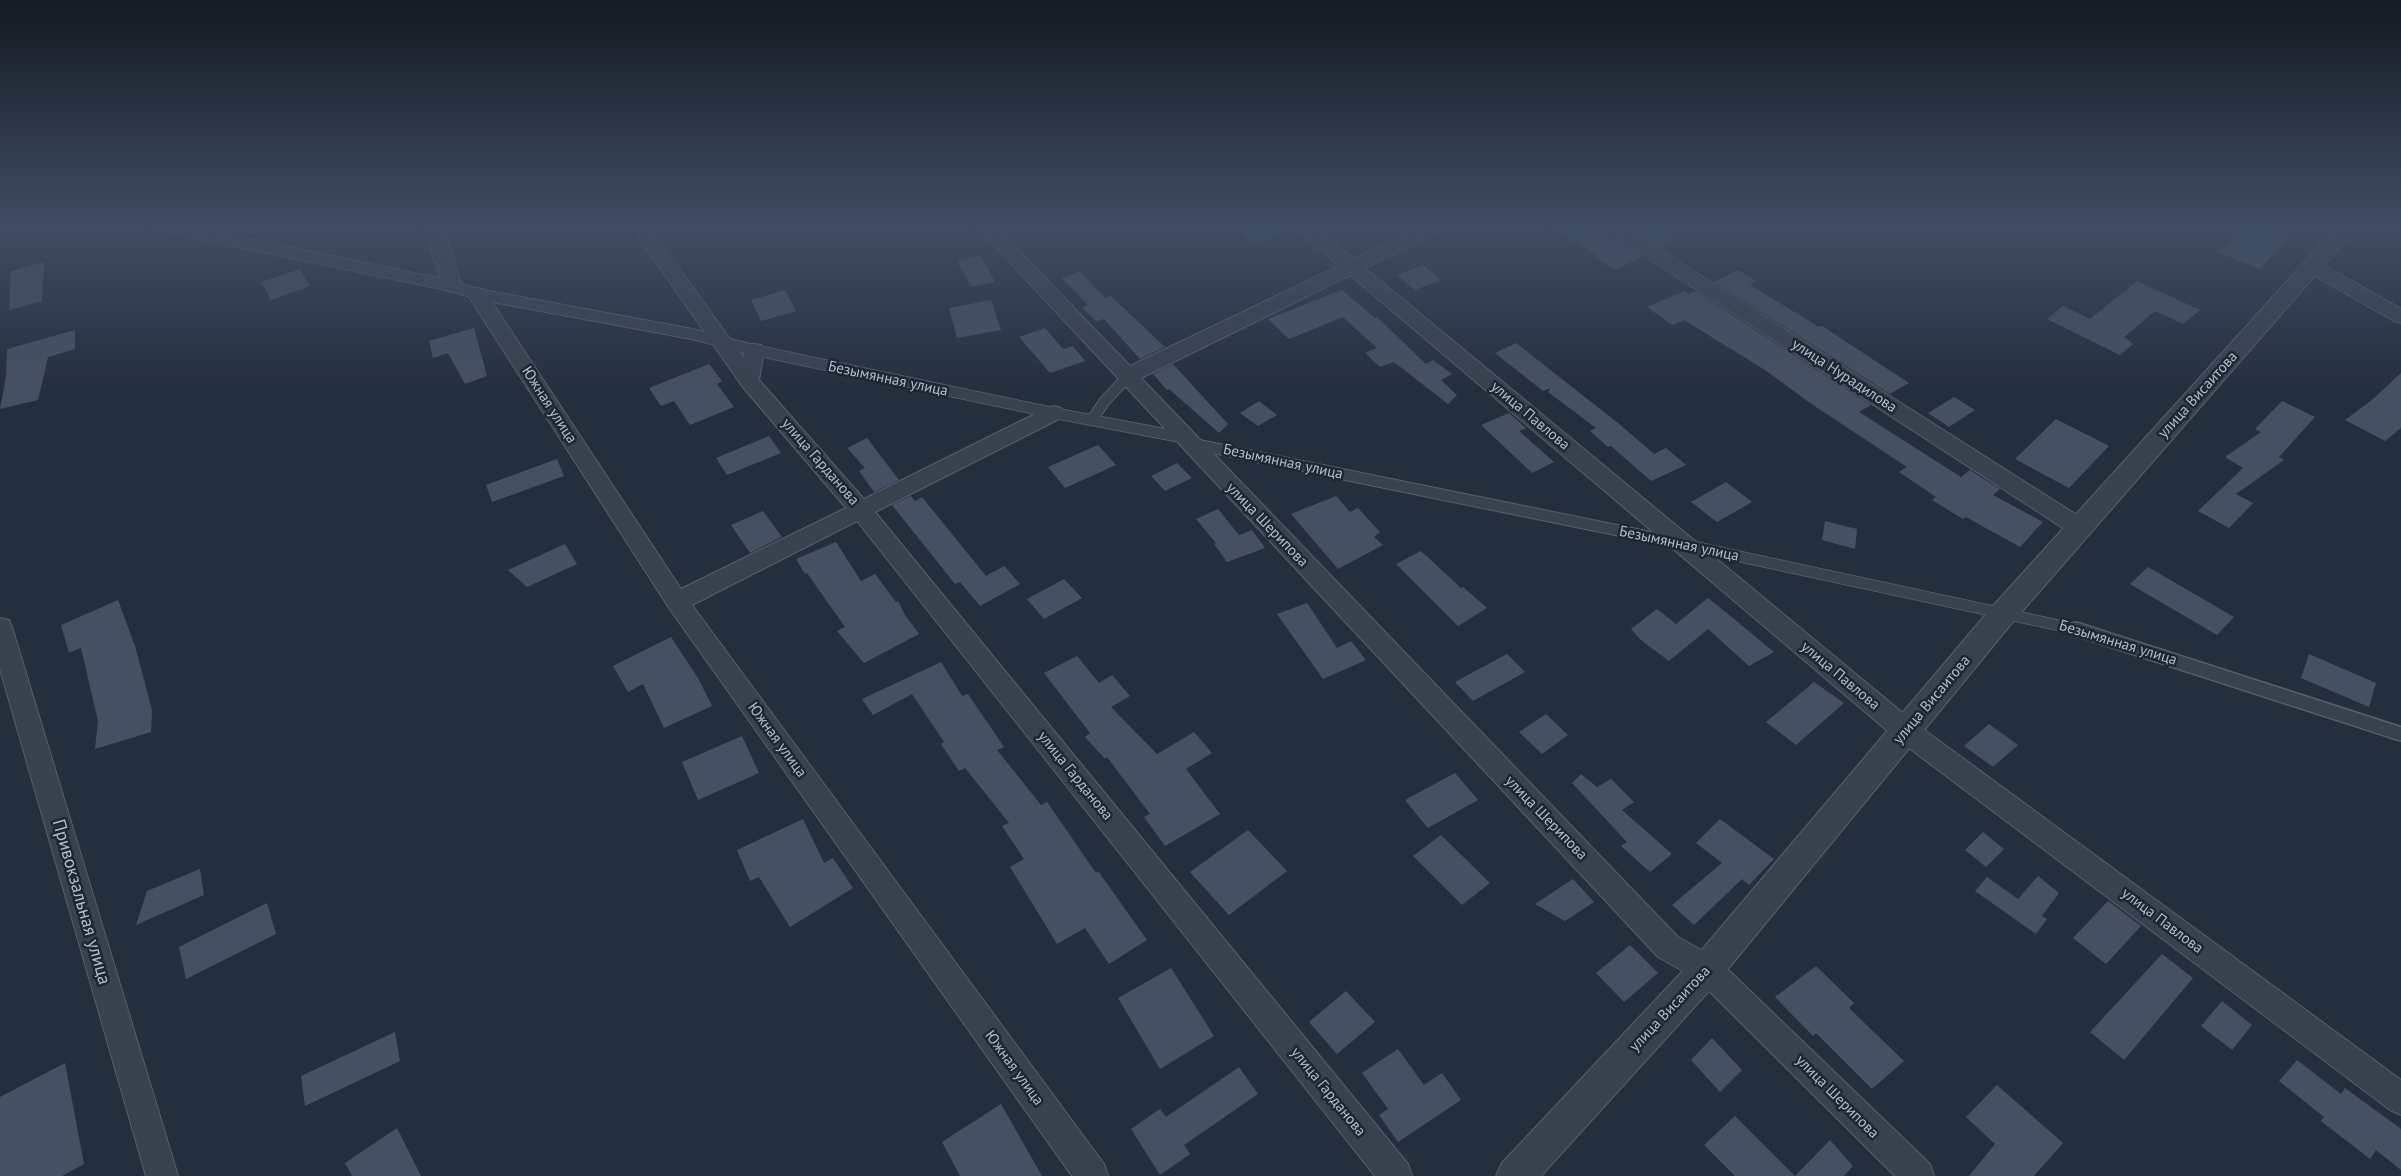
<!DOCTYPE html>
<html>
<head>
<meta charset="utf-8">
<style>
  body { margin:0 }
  canvas { display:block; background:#242f3e }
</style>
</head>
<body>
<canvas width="2401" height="1176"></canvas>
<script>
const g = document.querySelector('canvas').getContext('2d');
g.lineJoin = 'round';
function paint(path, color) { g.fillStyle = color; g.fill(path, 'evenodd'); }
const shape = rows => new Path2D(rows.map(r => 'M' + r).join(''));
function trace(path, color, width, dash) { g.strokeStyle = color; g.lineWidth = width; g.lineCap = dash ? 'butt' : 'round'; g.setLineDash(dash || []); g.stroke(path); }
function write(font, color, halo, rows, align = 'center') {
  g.font = font + ' "PT Sans",sans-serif'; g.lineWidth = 5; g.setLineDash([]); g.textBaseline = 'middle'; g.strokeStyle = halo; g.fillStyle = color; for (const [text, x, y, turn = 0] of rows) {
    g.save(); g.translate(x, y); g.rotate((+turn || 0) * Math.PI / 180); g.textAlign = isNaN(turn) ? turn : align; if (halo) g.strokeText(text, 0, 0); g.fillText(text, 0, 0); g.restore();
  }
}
const building = shape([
  [1256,225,1291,225,1295,229,1253,245,1238,231],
  [1548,225,1586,225,1611,240,1614,239,1642,257,1614,270,1593,256,1596,255],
  [1645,225,1656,225,1678,239,1660,248,1633,230],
  [2246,225,2270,225,2293,234,2259,269,2219,252],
  [980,255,995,282,972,287,957,261],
  [44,262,42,301,9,310,11,271],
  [1423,265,1441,280,1415,290,1397,275],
  [300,269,310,286,271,300,261,282],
  [1738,270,1756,281,1750,285,1819,327,1822,326,1909,383,1890,394,1714,282],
  [1080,271,1105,298,1111,296,1165,347,1140,359,1104,319,1096,321,1082,308,1088,305,1062,278],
  [2137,281,2200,310,2183,324,2155,311,2124,337,2133,344,2120,355,2047,319,2063,306,2090,319],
  [785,290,796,311,761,321,751,300],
  [1342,290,1375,318,1377,317,1426,364,1433,360,1452,374,1441,380,1457,395,1448,404,1394,362,1380,367,1365,353,1377,348,1343,317,1289,339,1268,319],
  [1684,291,1689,294,1695,291,1871,405,1859,412,1961,477,1970,470,1982,478,2000,489,1993,495,2043,522,2020,547,1966,517,1963,519,1932,500,1936,497,1899,472,1907,467,1810,403,1765,370,1684,320,1672,325,1647,307],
  [991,300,1001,330,957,338,949,308],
  [474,328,487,376,465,384,448,353,433,358,429,341],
  [1045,328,1063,349,1073,346,1085,361,1050,373,1019,337],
  [75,330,75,349,48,357,38,400,0,409,6,377,7,349],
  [1516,343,1618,423,1654,454,1666,448,1686,465,1651,481,1611,446,1608,447,1590,431,1596,428,1548,392,1551,388,1543,391,1495,353],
  [709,364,722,381,717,384,734,407,690,425,674,401,661,406,649,388],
  [1173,364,1228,424,1219,433,1169,389,1167,390,1153,374],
  [2401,373,2401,428,2385,441,2345,420,2373,399],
  [1954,397,1975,410,1949,427,1928,413],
  [1259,401,1277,415,1258,426,1240,413],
  [2282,401,2315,417,2279,457,2284,460,2236,494,2253,503,2229,528,2198,511,2243,468,2225,457,2261,432,2255,429],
  [1509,413,1526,428,1519,431,1554,462,1532,473,1481,425],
  [2056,419,2109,446,2069,488,2015,459],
  [769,436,781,453,727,475,716,458],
  [867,438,899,480,874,492,859,471,865,468,847,448],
  [1098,445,1116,465,1065,488,1048,467],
  [557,459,564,476,492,502,486,485],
  [1177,463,1192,478,1165,491,1151,476],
  [1726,482,1752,502,1717,522,1691,502],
  [911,496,915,501,922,497,986,576,1004,566,1020,584,980,606,960,582,955,584,892,505],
  [1336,496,1350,512,1358,508,1380,532,1374,537,1383,545,1338,569,1291,514],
  [1218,509,1239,535,1252,530,1265,548,1227,562,1214,544,1216,543,1196,519],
  [763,511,782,537,750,553,731,525],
  [1825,521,1857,529,1855,549,1822,540],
  [836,542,861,581,875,574,896,602,898,601,905,615,919,634,864,663,837,631,845,627,807,573,805,574,796,559],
  [565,544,577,564,527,587,508,570],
  [1421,551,1461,588,1463,587,1487,608,1458,626,1396,564],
  [2148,567,2234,617,2217,635,2130,584],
  [1064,579,1082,598,1044,619,1027,599],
  [1708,598,1728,614,1774,652,1749,666,1708,629,1669,661,1642,641,1631,629,1657,609,1676,624],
  [118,600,135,646,152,710,151,732,95,749,98,721,81,648,69,653,61,625],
  [1307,603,1337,648,1351,641,1366,660,1323,679,1277,614],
  [671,637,698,678,712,706,664,728,643,684,628,692,613,666],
  [1507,654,1525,672,1473,701,1455,682],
  [2309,654,2376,683,2369,707,2301,678],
  [1077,656,1099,683,1112,675,1130,696,1111,707,1157,754,1194,732,1212,753,1186,769,1220,814,1165,846,1144,817,1150,814,1107,757,1105,759,1085,737,1090,733,1044,673],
  [941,662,962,696,968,694,1004,747,997,750,1041,805,1047,802,1096,873,1098,871,1147,940,1109,964,1085,928,1057,944,1010,867,1024,859,1002,826,1009,823,965,768,959,771,941,744,944,742,912,694,873,715,862,699],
  [1814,682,1844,703,1796,745,1766,722],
  [1546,714,1568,735,1542,754,1519,732],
  [1989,724,2018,745,1993,767,1964,746],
  [742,736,759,773,698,800,682,762],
  [1455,773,1478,800,1428,828,1405,800],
  [1581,774,1597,787,1611,779,1634,802,1622,810,1672,854,1650,872,1621,846,1627,842,1572,783],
  [803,819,824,863,833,858,853,888,790,927,759,877,750,881,737,850],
  [1720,819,1774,859,1749,885,1742,879,1694,925,1672,905,1722,863,1696,843],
  [1248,830,1287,871,1229,915,1190,872],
  [1983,832,2004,849,1986,867,1965,850],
  [1441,835,1490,883,1462,905,1413,856],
  [200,869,204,895,136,925,147,891],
  [2038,876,2059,893,2042,916,2047,919,2036,934,1975,891,1987,877,2018,899],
  [1573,879,1594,902,1565,921,1535,904],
  [2108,901,2141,926,2106,964,2073,938],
  [267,903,276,934,186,979,179,947],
  [1630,945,1658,973,1624,1002,1596,973],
  [2162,954,2193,978,2124,1060,2090,1032],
  [1816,966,1854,1003,1849,1008,1904,1061,1872,1089,1816,1033,1813,1036,1775,997],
  [1171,968,1214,1036,1160,1069,1118,998],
  [1346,991,1375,1022,1337,1054,1309,1022],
  [2222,1001,2252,1025,2232,1050,2201,1026],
  [395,1032,400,1061,305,1106,301,1076],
  [1712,1038,1742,1070,1720,1092,1691,1060],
  [1398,1049,1424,1085,1442,1073,1461,1100,1398,1142,1379,1115,1388,1109,1362,1073],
  [2297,1060,2341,1094,2345,1088,2401,1129,2401,1170,2376,1150,2370,1159,2321,1121,2324,1117,2279,1081],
  [65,1063,84,1164,62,1176,0,1176,0,1097],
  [1239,1067,1258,1094,1184,1145,1190,1154,1160,1175,1131,1129,1160,1109,1166,1117],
  [1997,1085,2063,1143,2034,1176,1969,1176,1995,1144,1966,1117],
  [1001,1104,1042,1176,960,1176,942,1142],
  [1735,1116,1795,1176,1830,1140,1853,1166,1844,1176,1735,1176,1704,1145],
  [397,1128,421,1176,352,1176,345,1163]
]);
const serviceFar1 = shape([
  [157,225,452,286,477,294,692,334,754,350,1054,413,1186,438,1189,443,1675,542],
  [1092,420,1104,402,1129,375],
  [1691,546,2080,630]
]);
const service = shape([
  [2076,629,2401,734]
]);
const minor = shape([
  [424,225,442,225,462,286,459,290,452,292,445,290,442,286,424,225],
  [630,225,648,225,743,357,747,345,754,344,761,345,764,350,759,380,864,499,1047,408,1054,406,1061,408,1065,413,1061,418,875,512,1408,1164,1412,1176,1375,1176,857,521,692,605,1104,1164,1108,1176,1072,1176,669,608,467,294,470,290,477,288,484,290,681,589,846,508,742,386,630,225],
  [975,225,994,225,1130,366,1339,266,1293,225,1313,225,1354,259,1425,225,1448,225,1445,229,1365,268,1915,723,2401,1080,2401,1115,2390,1110,1897,739,1350,275,1141,378,1678,937,1717,959,1930,1164,1934,1176,1895,1176,1697,979,1658,957,975,225],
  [1600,225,1621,225,2088,522,2091,528,2088,534,2080,536,2072,534,1603,229,1600,225],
  [2313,261,2320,263,2401,309,2401,323,2394,321,2306,271,2304,267,2306,263,2313,261],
  [0,618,9,620,12,627,178,1176,146,1176,0,669,0,618]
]);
const tertiary = shape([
  [2338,225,2359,225,2012,623,1719,980,1541,1176,1496,1176,1502,1163,1695,958,1992,607,2338,225]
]);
const streetNames = [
  ["улица Нурадилова",1844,376,33],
  ["Безымянная улица",888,379,12],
  ["улица Висаитова",2198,395,-48],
  ["Южная улица",549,405,57],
  ["улица Павлова",1530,416,40],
  ["улица Гарданова",820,462,49],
  ["Безымянная улица",1283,462,12],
  ["улица Шерипова",1267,525,46],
  ["Безымянная улица",1679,544,12],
  ["Безымянная улица",2118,643,17],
  ["улица Павлова",1840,676,40],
  ["улица Висаитова",1932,700,-50],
  ["Южная улица",777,740,54],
  ["улица Гарданова",1075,776,51],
  ["улица Шерипова",1546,818,46],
  ["улица Павлова",2162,921,37],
  ["улица Висаитова",1670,1009,-47],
  ["Южная улица",1014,1068,54],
  ["улица Гарданова",1328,1092,51],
  ["улица Шерипова",1837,1097,45]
];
const nearStreetnames = [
  ["Привокзальная улица",81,902,74]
];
paint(building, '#455162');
trace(serviceFar1, '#565f6c', 12);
trace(service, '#565f6c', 16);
trace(minor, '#565f6c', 2);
trace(tertiary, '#565f6c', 2);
trace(serviceFar1, '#38414e', 10);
trace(service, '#38414e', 13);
paint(minor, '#38414e');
paint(tertiary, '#38414e');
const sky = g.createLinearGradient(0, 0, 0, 389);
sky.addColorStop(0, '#141a22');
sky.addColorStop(0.58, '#3f4d63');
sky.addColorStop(1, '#3f4d6300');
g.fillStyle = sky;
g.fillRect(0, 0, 2401, 389);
write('15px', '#b4bcc9', '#1d2633', streetNames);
write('18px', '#b4bcc9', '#1d2633', nearStreetnames);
</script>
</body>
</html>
